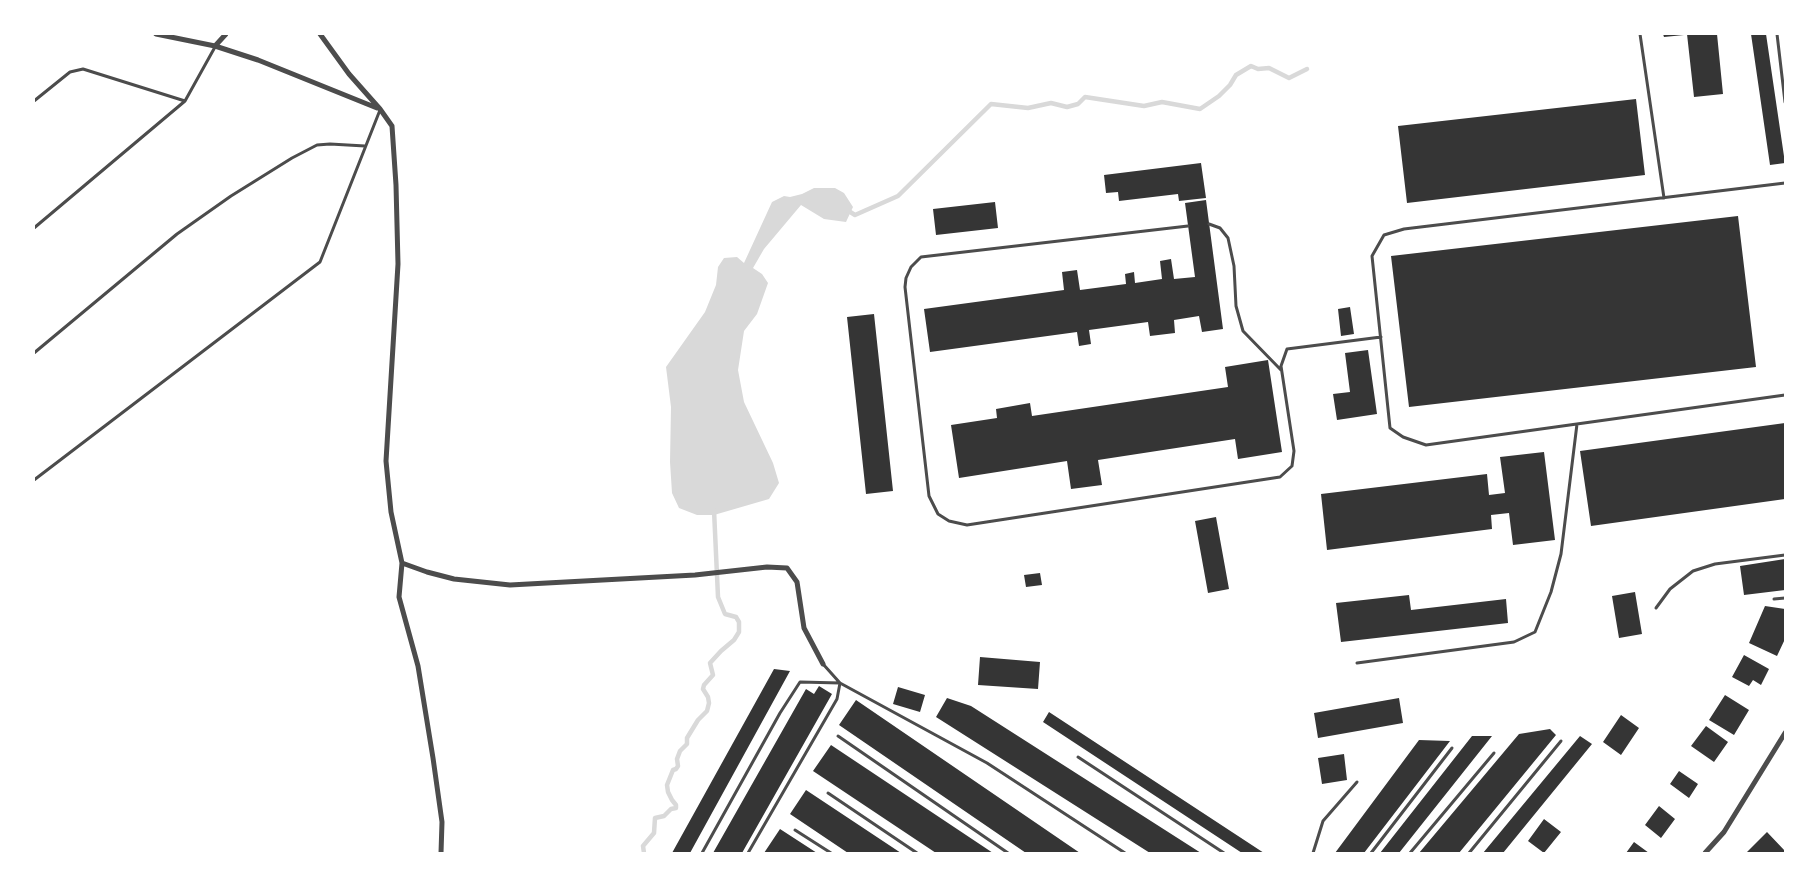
<!DOCTYPE html>
<html>
<head>
<meta charset="utf-8">
<style>
  body { margin:0 }
  #map { position:relative; width:1819px; height:887px; overflow:hidden; background:#fff; font-family:Barlow,sans-serif }
  canvas { display:block }
  .frame { position:absolute; inset:0; border:35px solid #fff; pointer-events:none }
</style>
</head>
<body>
<div id="map">
<canvas width="1819" height="887"></canvas>
<div class="frame"></div>
</div>
<script>
const g = document.querySelector('canvas').getContext('2d');
g.lineJoin = 'round';
function paint(path, color) { g.fillStyle = color; g.fill(path, 'evenodd'); }
const shape = rows => new Path2D(rows.map(r => 'M' + r).join(''));
function trace(path, color, width, dash) { g.strokeStyle = color; g.lineWidth = width; g.lineCap = dash ? 'butt' : 'round'; g.setLineDash(dash || []); g.stroke(path); }
const water = shape([
  [814,188,835,188,844,193,853,207,846,222,824,219,801,205,764,249,753,268,762,274,768,283,757,314,744,331,738,370,744,402,773,463,779,483,769,499,714,515,697,515,679,508,672,493,670,462,671,407,666,367,705,312,716,285,718,267,724,258,737,257,744,263,772,202,784,196,790,197,802,194]
]);
const stream = shape([
  [847,210,855,215,898,196,991,104,1028,108,1051,103,1067,107,1078,104,1085,97,1144,106,1162,102,1200,109,1219,96,1230,85,1236,75,1251,66,1258,69,1269,68,1289,78,1307,69],
  [644,853,643,846,654,833,655,818,664,816,671,809,676,808,676,805,672,800,668,792,667,785,673,770,676,769,678,766,677,759,680,751,687,744,687,738,698,720,707,711,709,703,708,697,703,689,704,685,713,675,710,663,721,651,734,640,739,632,739,622,736,617,725,614,718,597,714,510]
]);
const building = shape([
  [1663,34,1684,34,1684,35,1664,37],
  [1687,34,1717,34,1723,94,1694,97],
  [1751,34,1766,34,1785,163,1770,165],
  [1636,99,1645,175,1407,203,1398,126],
  [1201,163,1206,198,1179,201,1178,194,1119,201,1118,192,1106,193,1104,175],
  [1206,200,1223,329,1202,332,1199,316,1174,320,1175,333,1150,336,1148,322,1089,330,1091,344,1079,346,1077,332,930,352,924,309,1064,290,1062,272,1077,270,1080,290,1126,284,1125,274,1134,272,1135,283,1162,279,1160,261,1171,259,1174,279,1195,277,1185,203],
  [995,202,998,228,936,235,933,209],
  [1738,216,1756,367,1409,407,1391,256],
  [1350,307,1354,334,1341,336,1338,309],
  [874,314,893,491,866,494,847,317],
  [1368,350,1377,414,1337,420,1333,394,1350,392,1345,353],
  [1268,360,1282,452,1238,459,1235,439,1098,460,1102,485,1071,489,1067,461,959,478,951,425,997,418,996,409,1030,403,1032,416,1228,387,1225,367],
  [1785,423,1785,499,1591,526,1580,451],
  [1544,452,1555,540,1513,545,1509,513,1491,515,1492,529,1327,550,1321,494,1487,474,1489,495,1505,493,1500,457],
  [1216,517,1229,589,1208,593,1195,521],
  [1785,559,1785,590,1744,595,1740,566],
  [1040,573,1042,585,1026,587,1024,575],
  [1635,592,1642,634,1619,638,1612,596],
  [1409,595,1411,610,1506,599,1508,623,1341,642,1336,603],
  [1765,606,1785,609,1785,639,1777,656,1749,643],
  [1744,655,1769,669,1761,685,1753,680,1749,686,1732,677],
  [980,657,1040,662,1038,689,978,685],
  [774,669,790,671,690,853,672,853],
  [819,686,832,694,742,853,713,853,806,689,814,694],
  [898,687,925,695,920,712,893,704],
  [1725,695,1749,710,1734,735,1709,720],
  [947,698,971,706,1201,853,1150,853,936,717],
  [1399,698,1403,723,1318,738,1314,713],
  [856,700,1080,853,1026,853,839,725],
  [1049,712,1264,853,1242,853,1043,722],
  [1621,715,1639,728,1621,755,1603,742],
  [1706,726,1728,742,1714,762,1691,746],
  [1550,729,1556,735,1459,853,1419,853,1519,734],
  [1472,736,1492,736,1399,853,1380,853],
  [1580,736,1592,744,1503,853,1483,853],
  [1419,740,1450,741,1364,853,1335,853],
  [831,745,993,853,936,853,813,771],
  [1344,754,1347,780,1322,784,1318,758],
  [1679,771,1698,784,1689,798,1670,784],
  [806,790,901,853,848,853,790,814],
  [1659,806,1675,819,1661,838,1645,825],
  [1544,819,1561,832,1544,853,1528,841],
  [780,829,817,853,764,853],
  [1767,832,1785,851,1783,853,1746,853],
  [1634,842,1649,853,1626,853]
]);
const service = shape([
  [1640,34,1664,198],
  [1777,34,1785,102],
  [34,101,70,72,83,69,185,101],
  [1785,183,1404,229,1384,235,1372,256,1390,428,1403,437,1426,445,1785,395],
  [1209,224,1220,228,1228,238,1234,266,1236,306,1243,331,1281,370],
  [1188,226,921,257,911,267,906,278,905,287,929,496,938,514,949,521,967,525,1280,477,1292,466,1294,451,1281,366,1287,349,1381,337],
  [34,228,185,101,215,47],
  [34,353,177,234,231,196,292,158,317,145,330,144,365,146],
  [34,480,320,262,380,110],
  [1774,599,1785,598],
  [1656,608,1670,589,1693,571,1715,564,1785,555],
  [1357,663,1514,642,1535,632,1551,592,1561,554,1577,424],
  [823,664,840,683,987,763,1125,853],
  [838,736,1008,853],
  [1078,757,1224,853],
  [828,793,917,853],
  [795,830,831,853],
  [702,853,780,713,800,682,840,683,837,699,748,853],
  [1313,853,1323,821,1357,782],
  [1371,853,1452,748],
  [1410,853,1494,753],
  [1469,853,1561,741]
]);
const minor = shape([
  [156,34,215,46,258,60,377,108],
  [320,34,349,74,380,109,392,126,396,185,398,264,386,461,391,512,402,563],
  [215,46,226,34],
  [441,853,442,822,433,758,418,666,399,597,402,563,427,572,454,579,510,585,695,575,767,567,787,568,797,582,804,628,823,664],
  [1705,853,1724,832,1785,733]
]);
paint(water, '#d9d9d9');
trace(stream, '#d9d9d9', 4.5);
paint(building, '#353535');
trace(service, '#4c4c4c', 3);
trace(minor, '#4c4c4c', 5);
</script>
</body>
</html>
